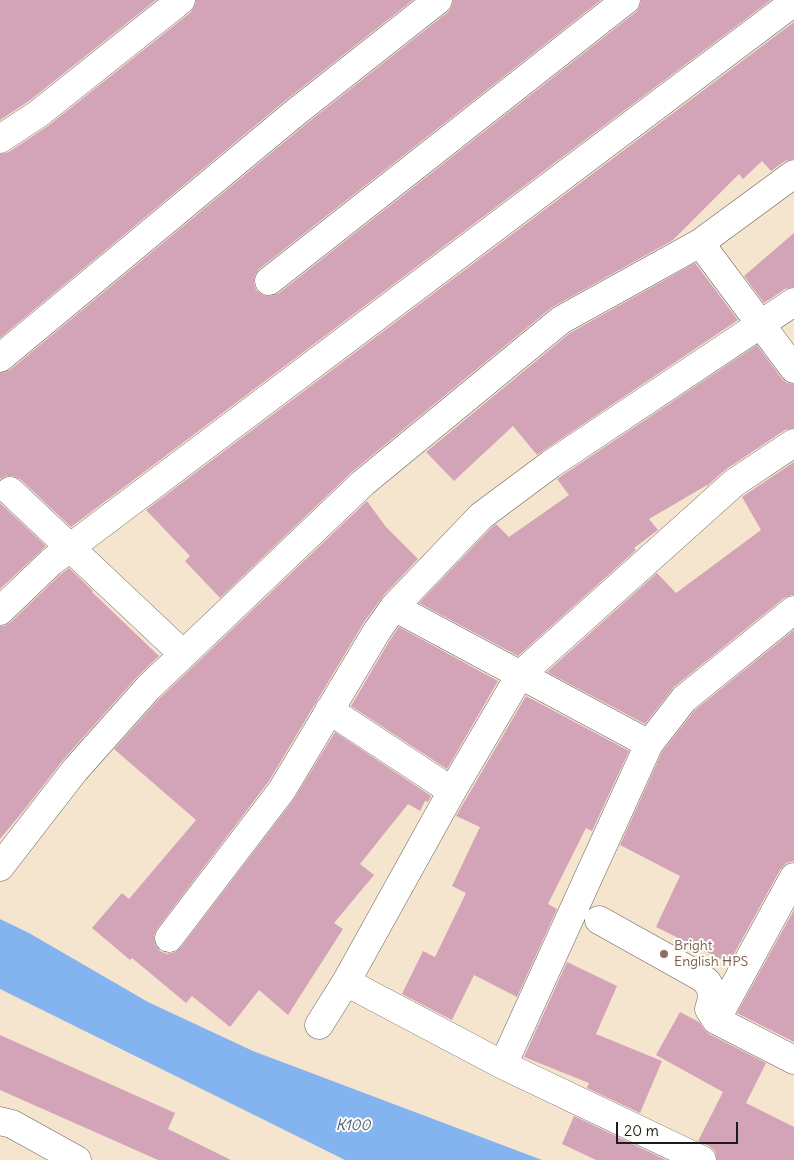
<!DOCTYPE html>
<html>
<head>
<meta charset="utf-8">
<style>
  body { margin:0 }
  #map { position:relative; width:794px; height:1160px; overflow:hidden; background:#f6e5ce; font-family:Delius,sans-serif }
  canvas { display:block }
  .scale { position:absolute; left:616px; top:1122px; width:122px; height:22px; box-sizing:border-box; border:2px solid #1c1c1c; border-top:0; padding-left:6px; font-size:15px; line-height:18px; white-space:nowrap; color:#1c1c1c; -webkit-text-stroke:4px #fdfcf7; paint-order:stroke }
</style>
</head>
<body>
<div id="map">
<canvas width="794" height="1160"></canvas>
<div class="scale">20 m</div>
</div>
<script>
const g = document.querySelector('canvas').getContext('2d');
g.lineJoin = 'round';
function paint(path, color) { g.fillStyle = color; g.fill(path, 'evenodd'); }
const shape = rows => new Path2D(rows.map(r => 'M' + r).join(''));
function trace(path, color, width, dash) { g.strokeStyle = color; g.lineWidth = width; g.lineCap = dash ? 'butt' : 'round'; g.setLineDash(dash || []); g.stroke(path); }
function write(font, color, halo, rows, align = 'center') {
  g.font = font + ' Delius,sans-serif'; g.lineWidth = 4; g.setLineDash([]); g.textBaseline = 'middle'; g.strokeStyle = halo; g.fillStyle = color; for (const [text, x, y, turn = 0] of rows) {
    g.save(); g.translate(x, y); g.rotate((+turn || 0) * Math.PI / 180); g.textAlign = isNaN(turn) ? turn : align; if (halo) g.strokeText(text, 0, 0); g.fillText(text, 0, 0); g.restore();
  }
}
const water = shape([
  [0,919,29,933,148,1002,253,1051,542,1160,345,1160,0,989]
]);
const building = shape([
  [0,0,156,0,29,101,0,120],
  [196,0,413,0,286,100,0,338,0,154,9,152,48,126,191,12,195,6],
  [453,0,601,0,259,269,255,275,254,283,256,290,263,295,271,296,279,293,636,12,640,6,641,0,771,0,71,527,20,479,13,476,6,476,0,479,0,373,3,373,10,370,306,124,448,12,452,6],
  [794,22,794,159,785,161,771,171,762,161,743,179,739,174,673,240,551,308,353,471,220,598,185,561,190,556,146,510],
  [794,233,794,287,785,289,764,303,744,276],
  [695,263,738,320,537,455,513,426,454,481,426,452,570,333],
  [757,345,782,379,787,383,794,384,794,428,785,430,725,470,707,486,707,485,649,519,658,530,634,548,636,550,518,656,419,603,491,528,496,524,509,537,569,495,557,479],
  [794,462,794,595,791,595,784,598,674,687,645,724,547,672,657,573,676,593,761,530,742,497],
  [367,501,386,527,418,559,383,596,364,622,269,781,157,929,154,936,155,944,160,951,167,954,175,952,181,947,294,799,335,732,431,796,428,802,425,801,420,811,408,804,360,864,374,875,334,923,343,929,288,1015,259,990,230,1027,192,996,186,1003,132,958,130,960,92,928,122,893,129,899,196,820,114,749,159,699],
  [0,503,46,546,0,589],
  [69,568,93,591,92,592,159,656,136,678,63,760,24,810,0,839,0,626,4,626,11,622,61,574],
  [399,627,498,681,447,769,351,706,390,640],
  [794,630,794,861,786,863,780,870,729,963,656,927,680,876,620,845,662,752,695,710],
  [526,696,629,751,592,831,586,828,548,904,557,909,517,997,474,975,452,1020,402,994,423,951,435,957,466,893,452,886,480,827,456,816],
  [794,910,794,1042,737,1013],
  [567,962,617,986,596,1034,662,1061,640,1113,587,1088,589,1083,524,1057],
  [680,1012,699,1022,703,1028,709,1034,766,1063,746,1103,794,1127,794,1160,717,1160,715,1151,709,1146,698,1141,723,1092,656,1055],
  [0,1035,175,1113,168,1129,231,1160,158,1160,0,1090],
  [574,1116,666,1160,596,1160,562,1144]
]);
const minor = shape([
  [0,139,38,114,181,0],
  [700,243,794,369],
  [269,281,626,0],
  [0,358,296,112,438,0],
  [10,491,183,654],
  [394,607,649,744],
  [0,611,51,562,794,2],
  [329,710,452,791],
  [0,867,75,770,148,688,363,483,561,320,700,243,794,174],
  [599,920,701,977,707,982,711,989,712,999,709,1009,716,1020,794,1060],
  [169,938,282,790,377,631,394,607,481,516,551,464,794,302],
  [346,982,503,1065],
  [716,1020,794,877],
  [319,1025,346,982,452,791,520,675,734,483,794,443],
  [0,1121,12,1124,77,1160],
  [702,1160,503,1065,649,744,684,699,794,610]
]);
const markers = [
  [664,954,5,"#8d6e63"]
];
const educationNames = [
  ["Bright",674,946],
  ["English HPS",674,962]
];
const waterNames = [
  ["K100",353,1126]
];
paint(water, '#84b4ef');
paint(building, '#d3a4b7');
trace(minor, '#68625a', 29);
trace(minor, '#fff', 28);
for (const [x, y, r, color] of markers) { const dot = new Path2D(); dot.arc(x, y, r, 0, 2 * Math.PI); g.fillStyle = color; g.fill(dot); trace(dot, '#fdfcf7', 2); }
write('14px', '#785e54', '#fdfcf7', educationNames, 'left');
write('italic 15px', '#465970', '#fdfcf7', waterNames);
</script>
</body>
</html>
